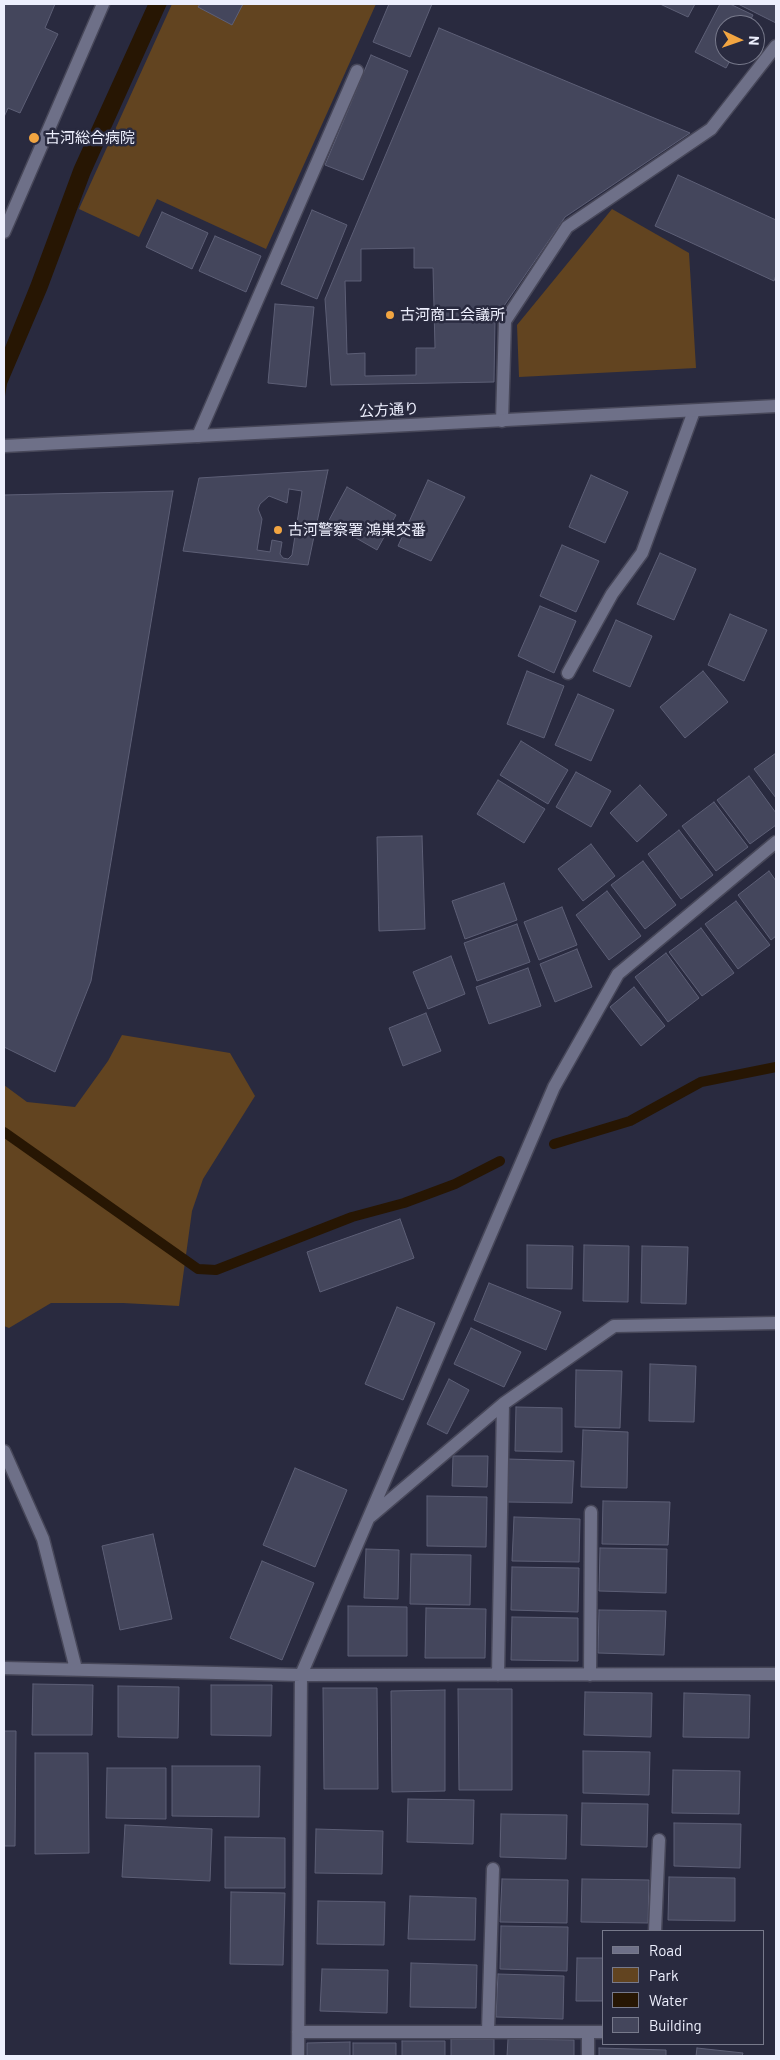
<!DOCTYPE html>
<html>
<head>
<meta charset="utf-8">
<style>
  body { margin:0 }
  #map { position:relative; width:780px; height:2060px; overflow:hidden; background:#292a3f; font-family:Barlow,sans-serif }
  canvas { display:block }
  .frame { position:absolute; inset:0; border:5px solid #edeffd; pointer-events:none }
  .legend { position:absolute; left:602px; top:1930px; width:162px; height:115px; box-sizing:border-box; background:#292a3f; border:1px solid #77798b; margin:0; padding:6px 9px; list-style:none; font-size:15px; color:#edeffd }
  .legend li { display:flex; align-items:center; gap:10px; height:25px }
  .legend b { width:25px; border:1px solid #77798b }
  .north { position:absolute; left:715px; top:15px; width:50px; height:50px; box-sizing:border-box; background:#292a3f; border:1px solid #77798b; border-radius:50%; rotate:93deg; font-size:14px; font-weight:700; line-height:20px; text-align:center; color:#edeffd }
  .north::after { content:''; display:block; margin:auto; width:18px; height:22px; background:#f2a541; clip-path:polygon(50% 0,100% 100%,50% 72%,0 100%) }
</style>
</head>
<body>
<div id="map">
<canvas width="780" height="2060"></canvas>
<div class="frame"></div>
<ul class="legend">
<li><b style="height:6px;background:#6e7088"></b>Road</li>
<li><b style="height:14px;background:#624420"></b>Park</li>
<li><b style="height:14px;background:#271603"></b>Water</li>
<li><b style="height:14px;background:#44465c"></b>Building</li>
</ul>
<div class="north">N</div>
</div>
<script>
const g = document.querySelector('canvas').getContext('2d');
g.lineJoin = 'round';
function paint(path, color) { g.fillStyle = color; g.fill(path, 'evenodd'); }
const shape = rows => new Path2D(rows.map(r => 'M' + r).join(''));
function trace(path, color, width, dash) { g.strokeStyle = color; g.lineWidth = width; g.lineCap = dash ? 'butt' : 'round'; g.setLineDash(dash || []); g.stroke(path); }
function write(font, color, halo, rows, align = 'center') {
  g.font = font + ' Barlow,"Noto Sans JP",sans-serif'; g.lineWidth = 5; g.setLineDash([]); g.textBaseline = 'middle'; g.strokeStyle = halo; g.fillStyle = color; for (const [text, x, y, turn = 0] of rows) {
    g.save(); g.translate(x, y); g.rotate((+turn || 0) * Math.PI / 180); g.textAlign = isNaN(turn) ? turn : align; if (halo) g.strokeText(text, 0, 0); g.fillText(text, 0, 0); g.restore();
  }
}
const green = shape([
  [172,4,376,4,266,249,157,199,139,237,79,209],
  [612,209,689,253,696,368,519,377,517,325],
  [122,1035,230,1053,255,1096,203,1179,192,1211,179,1306,123,1303,51,1303,9,1328,4,1326,4,1085,27,1102,75,1107,108,1061]
]);
const water = shape([
  [148,4,167,4,90,175,47,290,7,384,4,402,4,350,31,283,74,167]
]);
const stream = shape([
  [4,1132,198,1269,216,1270,352,1217,404,1203,455,1184,500,1161],
  [554,1144,630,1121,701,1082,776,1067]
]);
const building = shape([
  [4,4,55,4,45,28,58,34,20,113,8,108,4,117,4,4],
  [200,4,243,4,232,25,198,7,200,4],
  [389,4,432,4,410,57,373,42,389,4],
  [660,4,695,4,688,17,660,4],
  [720,4,730,4,753,15,748,25,725,25,725,55,733,55,726,68,695,52,720,4],
  [738,4,776,4,776,23,738,4],
  [439,28,690,133,565,217,495,319,494,382,331,385,325,299,439,28],
  [371,55,408,71,363,180,325,165,371,55],
  [678,175,776,220,776,275,774,281,655,226,678,175],
  [312,210,347,225,317,299,281,284,312,210],
  [162,212,208,233,192,269,146,247,162,212],
  [215,236,261,256,246,292,199,271,215,236],
  [414,248,414,268,433,268,435,348,416,348,416,375,365,376,365,353,347,354,345,281,361,281,361,249,414,248],
  [275,304,314,307,306,387,268,383,275,304],
  [328,470,308,565,183,551,199,478,328,470],
  [591,475,628,492,605,543,569,527,591,475],
  [428,480,465,497,431,561,398,546,428,480],
  [347,487,396,515,377,550,328,522,347,487],
  [289,489,302,491,292,555,288,559,283,558,280,554,282,542,272,540,270,552,257,550,262,519,258,509,260,504,269,496,287,503,289,489],
  [173,491,91,981,55,1072,4,1047,4,495,173,491],
  [562,545,599,561,576,612,540,596,562,545],
  [660,553,696,569,674,620,637,604,660,553],
  [540,606,576,621,554,673,518,656,540,606],
  [730,614,767,630,744,681,708,665,730,614],
  [616,620,652,636,630,687,593,671,616,620],
  [527,671,564,686,544,738,507,724,527,671],
  [703,671,728,702,685,738,660,707,703,671],
  [578,694,614,710,591,761,555,745,578,694],
  [521,741,568,770,548,804,500,775,521,741],
  [776,753,776,798,754,769,776,753],
  [576,772,611,791,591,827,556,807,576,772],
  [749,776,776,813,776,825,750,844,717,800,749,776],
  [498,780,545,809,524,843,477,814,498,780],
  [640,785,667,815,637,842,610,813,640,785],
  [714,802,748,847,716,871,682,826,714,802],
  [679,830,713,875,681,899,648,854,679,830],
  [422,836,425,929,379,931,377,837,422,836],
  [591,844,615,876,583,901,558,869,591,844],
  [643,861,676,905,645,929,611,885,643,861],
  [769,871,776,881,776,936,771,940,738,895,769,871],
  [504,883,517,920,465,939,452,901,504,883],
  [607,891,641,936,609,960,576,915,607,891],
  [736,901,770,945,738,969,705,924,736,901],
  [562,907,577,945,539,960,524,922,562,907],
  [517,924,530,962,477,981,464,943,517,924],
  [701,928,734,973,702,996,669,952,701,928],
  [577,949,592,987,555,1002,540,964,577,949],
  [666,953,699,998,668,1022,635,977,666,953],
  [451,956,465,994,428,1009,413,972,451,956],
  [528,968,541,1006,489,1024,476,987,528,968],
  [634,987,665,1026,641,1046,610,1007,634,987],
  [426,1013,441,1051,403,1066,389,1028,426,1013],
  [400,1219,414,1258,320,1292,307,1252,400,1219],
  [527,1245,573,1246,572,1289,527,1288,527,1245],
  [584,1245,629,1246,628,1302,583,1301,584,1245],
  [642,1246,688,1247,686,1304,641,1303,642,1246],
  [489,1283,561,1312,546,1350,474,1320,489,1283],
  [397,1307,435,1323,403,1400,365,1384,397,1307],
  [471,1328,521,1352,504,1387,454,1364,471,1328],
  [650,1364,696,1366,694,1422,649,1421,650,1364],
  [576,1370,622,1371,620,1428,575,1427,576,1370],
  [449,1379,469,1390,447,1434,427,1424,449,1379],
  [516,1407,562,1408,562,1452,515,1451,516,1407],
  [583,1430,628,1432,627,1488,581,1487,583,1430],
  [453,1456,488,1456,487,1487,452,1486,453,1456],
  [507,1459,574,1461,572,1503,506,1502,507,1459],
  [295,1468,347,1490,315,1567,263,1545,295,1468],
  [427,1496,487,1497,486,1547,427,1546,427,1496],
  [603,1501,670,1502,668,1545,602,1544,603,1501],
  [514,1517,580,1519,579,1562,512,1561,514,1517],
  [153,1534,172,1619,120,1630,102,1546,153,1534],
  [600,1548,667,1549,666,1593,599,1591,600,1548],
  [366,1549,399,1550,398,1599,364,1598,366,1549],
  [411,1554,471,1555,470,1605,410,1604,411,1554],
  [262,1561,314,1583,282,1660,230,1638,262,1561],
  [512,1567,579,1568,578,1612,511,1610,512,1567],
  [348,1606,407,1607,407,1656,348,1656,348,1606],
  [426,1608,486,1609,485,1658,425,1658,426,1608],
  [599,1610,666,1611,664,1655,598,1653,599,1610],
  [512,1617,578,1618,578,1661,511,1660,512,1617],
  [33,1684,93,1685,92,1735,32,1735,33,1684],
  [211,1685,272,1685,271,1736,211,1735,211,1685],
  [118,1686,179,1687,178,1738,118,1737,118,1686],
  [323,1688,377,1688,378,1789,324,1789,323,1688],
  [458,1689,512,1689,512,1790,459,1790,458,1689],
  [445,1690,445,1791,392,1792,391,1691,445,1690],
  [585,1692,652,1693,651,1737,584,1735,585,1692],
  [684,1693,750,1695,749,1738,683,1737,684,1693],
  [4,1731,16,1731,15,1846,4,1846,4,1731],
  [583,1751,650,1752,649,1795,583,1793,583,1751],
  [35,1753,88,1753,89,1853,35,1854,35,1753],
  [172,1766,260,1766,259,1817,172,1816,172,1766],
  [107,1768,166,1768,166,1819,106,1818,107,1768],
  [673,1770,740,1771,739,1814,672,1813,673,1770],
  [408,1799,474,1800,473,1844,407,1842,408,1799],
  [582,1803,648,1804,647,1847,581,1845,582,1803],
  [501,1814,567,1815,566,1859,500,1857,501,1814],
  [674,1823,741,1824,740,1868,674,1866,674,1823],
  [125,1825,212,1829,210,1881,122,1877,125,1825],
  [316,1829,383,1831,382,1874,315,1873,316,1829],
  [225,1837,285,1838,285,1888,225,1888,225,1837],
  [669,1877,735,1878,735,1921,668,1920,669,1877],
  [502,1879,568,1880,567,1923,500,1922,502,1879],
  [582,1879,649,1880,648,1923,581,1922,582,1879],
  [231,1892,285,1893,283,1965,230,1964,231,1892],
  [410,1896,476,1898,475,1940,408,1939,410,1896],
  [318,1901,385,1902,384,1945,317,1944,318,1901],
  [501,1926,568,1927,567,1971,500,1969,501,1926],
  [577,1958,604,1958,604,2001,576,2001,577,1958],
  [411,1963,477,1965,476,2008,410,2007,411,1963],
  [322,1969,388,1970,387,2013,320,2011,322,1969],
  [498,1974,564,1976,563,2019,496,2017,498,1974],
  [451,2039,494,2039,494,2056,451,2056,451,2039],
  [508,2039,574,2040,574,2056,507,2056,508,2039],
  [402,2041,445,2041,445,2056,402,2056,402,2041],
  [350,2042,350,2056,307,2056,307,2043,350,2042],
  [353,2043,396,2043,396,2056,353,2056,353,2043],
  [599,2048,666,2050,666,2056,599,2056,599,2048],
  [697,2048,743,2053,742,2056,696,2056,697,2048]
]);
const service = shape([
  [4,232,103,4]
]);
const minor = shape([
  [502,421,505,321,567,227,711,129,776,46],
  [198,436,357,71],
  [568,673,612,594,642,553,694,411],
  [503,1404,614,1326,776,1323],
  [4,1451,43,1539,76,1669],
  [370,1517,503,1404,498,1675],
  [4,1668,301,1675,776,1674],
  [590,1675,591,1512],
  [655,1931,659,1840],
  [488,2031,493,1869],
  [298,2032,604,2032],
  [298,2056,301,1675,554,1087,618,974,776,842],
  [588,2056,588,2032]
]);
const tertiary = shape([
  [4,446,776,406]
]);
const markers = [
  [34,138,6,"#f2a541"],
  [390,315,5,"#f2a541"],
  [278,530,5,"#f2a541"]
];
const poiNames = [
  ["古河総合病院",45,138],
  ["古河商工会議所",400,315],
  ["古河警察署 鴻巣交番",288,530]
];
const streetNames = [
  ["公方通り",389,410,-3]
];
paint(green, '#624420');
paint(water, '#271603');
trace(stream, '#271603', 10);
paint(building, '#44465c');
trace(building, '#5d5f76', 1);
trace(service, '#474759', 15);
trace(minor, '#474759', 15);
trace(tertiary, '#474759', 15);
trace(service, '#6e7088', 12);
trace(minor, '#6e7088', 12);
trace(tertiary, '#6e7088', 12);
for (const [x, y, r, color] of markers) { const dot = new Path2D(); dot.arc(x, y, r, 0, 2 * Math.PI); g.fillStyle = color; g.fill(dot); trace(dot, '#292a3f', 2); }
write('15px', '#edeffd', '#292a3f', poiNames, 'left');
write('15px', '#edeffd', '#292a3f', streetNames);
</script>
</body>
</html>
